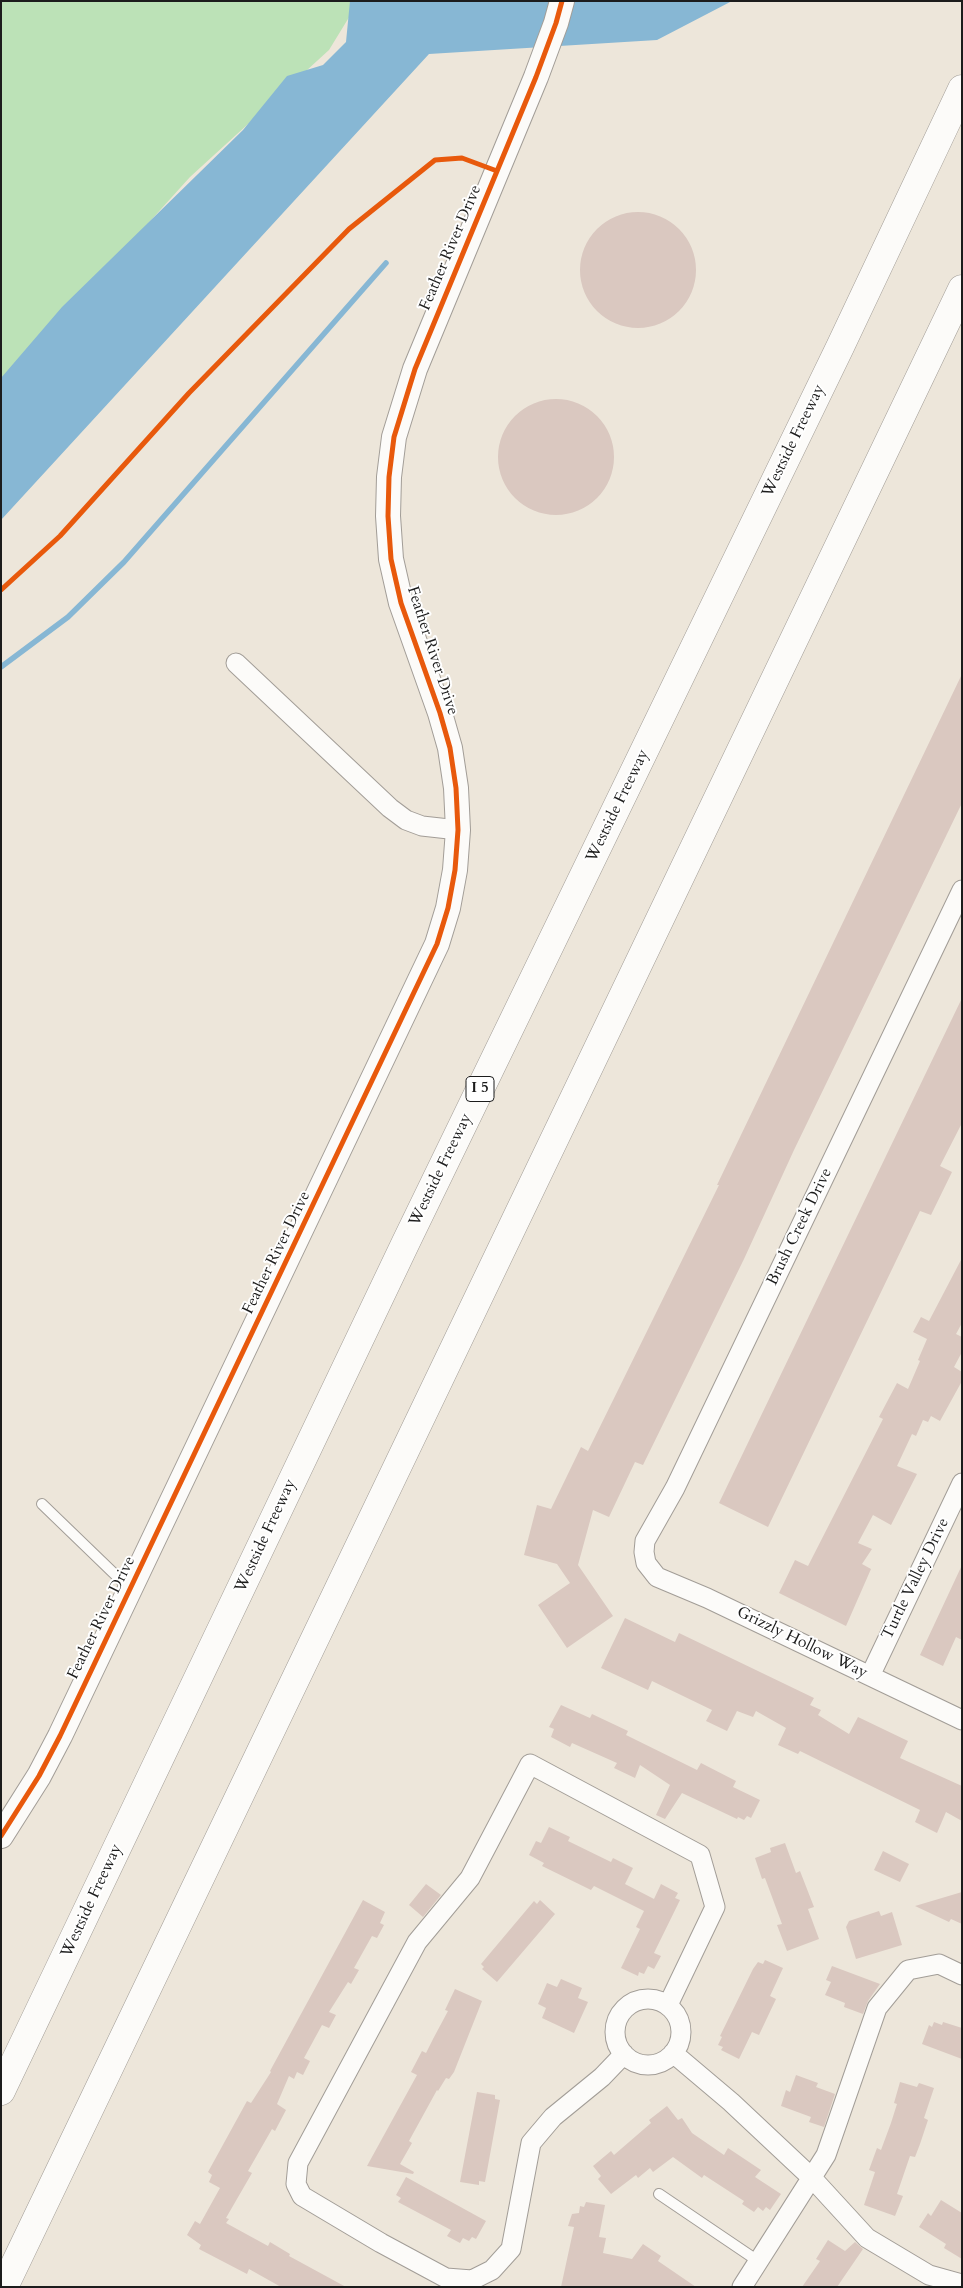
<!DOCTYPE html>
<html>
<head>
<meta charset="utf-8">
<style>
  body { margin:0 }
  #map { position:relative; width:963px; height:2288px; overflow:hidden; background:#ede6da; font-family:Cardo,serif }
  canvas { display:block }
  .frame { position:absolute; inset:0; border:2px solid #1c1c1c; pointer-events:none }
</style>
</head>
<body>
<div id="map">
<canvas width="963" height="2288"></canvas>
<div class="frame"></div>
</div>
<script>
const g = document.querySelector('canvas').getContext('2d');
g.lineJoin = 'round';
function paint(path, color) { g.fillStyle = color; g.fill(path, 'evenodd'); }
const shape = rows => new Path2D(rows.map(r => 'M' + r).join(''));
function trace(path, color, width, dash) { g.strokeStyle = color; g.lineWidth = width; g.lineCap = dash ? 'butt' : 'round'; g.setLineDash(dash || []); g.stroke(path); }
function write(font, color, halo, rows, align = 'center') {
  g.font = font + ' Cardo,serif'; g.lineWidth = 4; g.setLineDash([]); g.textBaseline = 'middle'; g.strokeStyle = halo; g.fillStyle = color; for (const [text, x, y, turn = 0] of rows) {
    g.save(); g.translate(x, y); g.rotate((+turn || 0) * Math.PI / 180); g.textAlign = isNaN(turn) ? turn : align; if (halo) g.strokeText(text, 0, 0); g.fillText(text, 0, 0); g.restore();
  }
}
const green = shape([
  [1,1,359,1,329,50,190,177,1,386]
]);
const water = shape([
  [350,1,732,1,657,40,429,54,1,520,1,378,62,307,243,130,287,76,323,65,346,42]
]);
const stream = shape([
  [1,667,68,617,124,562,386,263]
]);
const building = shape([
  '580 270a58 58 0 1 1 116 0a58 58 0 1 1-116 0Z',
  '498 457a58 58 0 1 1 116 0a58 58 0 1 1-116 0Z',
  [962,674,962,803,794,1150,744,1259,643,1465,635,1462,609,1517,593,1510,578,1565,613,1616,567,1648,538,1605,570,1583,557,1564,524,1555,537,1505,551,1509,581,1447,588,1451,719,1185,717,1185],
  [962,998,962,1123,940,1166,952,1172,931,1215,920,1211,768,1527,719,1503],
  [962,1258,962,1323,956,1334,962,1337,962,1352,954,1367,962,1372,962,1381,940,1421,931,1416,928,1422,923,1420,916,1436,912,1434,897,1466,917,1474,891,1525,873,1515,858,1543,872,1549,862,1564,871,1569,846,1626,779,1593,795,1560,808,1566,883,1419,879,1417,897,1383,908,1389,920,1361,918,1360,927,1339,913,1332,921,1317,929,1321],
  [962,1565,962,1640,956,1637,943,1666,920,1655],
  [625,1618,675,1642,679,1633,814,1698,810,1705,821,1710,818,1715,849,1734,858,1717,908,1741,900,1758,962,1786,962,1821,946,1812,937,1833,915,1822,920,1810,800,1751,798,1754,778,1745,786,1728,756,1711,753,1717,737,1711,727,1731,706,1721,712,1710,652,1681,648,1690,601,1668],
  [561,1705,590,1718,592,1714,628,1731,626,1735,697,1770,701,1763,736,1781,733,1787,760,1800,751,1818,747,1816,744,1820,738,1817,737,1819,682,1793,665,1819,656,1815,670,1785,640,1765,635,1778,614,1768,617,1763,572,1743,570,1747,551,1737,554,1729,549,1727],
  [549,1827,570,1837,568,1841,611,1862,613,1858,633,1868,625,1884,654,1899,661,1884,678,1893,675,1898,680,1900,654,1953,661,1956,654,1969,648,1966,644,1974,639,1972,638,1976,621,1968,640,1929,636,1927,644,1911,594,1886,591,1890,542,1866,544,1863,529,1855,536,1841,541,1843],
  [785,1843,796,1873,800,1871,814,1907,808,1909,819,1939,787,1951,777,1925,782,1924,765,1878,762,1879,755,1858,771,1852,770,1848],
  [883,1851,909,1864,900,1882,874,1870],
  [426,1884,441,1895,423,1917,409,1905],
  [962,1892,962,1924,951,1919,949,1922,915,1906],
  [363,1900,385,1912,380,1923,384,1925,377,1938,372,1936,354,1968,359,1970,351,1984,348,1982,329,2012,336,2015,329,2028,322,2025,304,2058,310,2061,303,2075,297,2072,294,2079,289,2076,277,2104,286,2110,275,2131,272,2129,248,2171,252,2173,226,2218,229,2219,226,2223,268,2246,270,2242,290,2254,289,2256,346,2287,281,2287,249,2269,247,2274,199,2249,201,2245,187,2235,195,2221,200,2224,220,2188,209,2182,212,2175,208,2172,247,2101,251,2103,271,2072,270,2071],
  [540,1900,555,1914,497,1982,482,1969,484,1967,481,1964,534,1901,537,1904],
  [879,1911,881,1916,892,1912,902,1945,856,1959,846,1927,849,1921],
  [765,1960,783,1968,770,1996,776,1999,759,2035,752,2032,739,2059,721,2050,723,2047,718,2045,722,2037,720,2036,753,1969,758,1962,763,1964],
  [832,1966,880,1984,868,2001,863,2014,844,2007,845,2003,825,1995,831,1982,826,1980],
  [561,1979,582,1988,578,1998,588,2002,574,2033,542,2018,546,2008,538,2004,547,1983,557,1987],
  [455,1989,482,2001,454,2072,449,2079,446,2078,438,2091,437,2090,409,2141,412,2143,400,2164,414,2172,413,2174,367,2166,417,2075,411,2072,422,2051,426,2053,433,2039,448,2011,445,2010],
  [934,2022,942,2025,943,2022,962,2028,962,2059,922,2044,929,2025,932,2027],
  [796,2075,818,2083,816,2087,835,2094,824,2127,809,2122,811,2117,781,2106,786,2090,790,2092],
  [900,2082,917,2087,919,2083,934,2088,924,2118,928,2120,920,2144,915,2157,910,2156,897,2194,903,2196,895,2216,864,2205,875,2172,869,2170,877,2148,881,2150,891,2123,897,2104,894,2103],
  [477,2092,495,2095,495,2099,500,2100,485,2182,479,2181,479,2185,460,2182],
  [667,2106,678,2120,682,2118,692,2133,724,2155,728,2148,761,2170,755,2177,781,2194,770,2210,766,2207,763,2211,758,2207,754,2212,742,2204,744,2201,704,2175,702,2178,673,2157,653,2172,650,2168,638,2178,636,2175,611,2194,598,2179,601,2176,593,2166,611,2151,614,2155,651,2123,649,2120],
  [406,2177,486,2221,476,2239,472,2237,469,2241,463,2238,460,2243,447,2236,451,2230,398,2202,401,2198,396,2195],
  [941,2200,962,2213,962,2259,944,2248,946,2244,919,2227,928,2213,931,2216],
  [586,2202,605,2205,599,2237,606,2238,603,2253,632,2259,643,2244,661,2256,658,2261,696,2287,561,2287,574,2227,568,2226,572,2214,579,2213,580,2206,584,2207],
  [828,2240,845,2251,855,2242,863,2249,837,2287,802,2287,820,2261,816,2259]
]);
const service = shape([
  [42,1504,130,1589],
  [659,2194,758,2261]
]);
const minor = shape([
  [236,663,390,808,406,820,422,826,458,830],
  [962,890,675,1488,645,1541,644,1552,646,1563,657,1577,707,1598,962,1720],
  [870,1676,962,1483],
  '615 2032a33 33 0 1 1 66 0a33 33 0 1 1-66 0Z',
  [673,2053,731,2102,812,2178,867,2238,929,2275,962,2284],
  [624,2054,602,2077,553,2117,531,2143,511,2249,492,2270,472,2280,446,2278,381,2243,302,2196,296,2184,298,2163,417,1942,470,1878,530,1764,700,1855,715,1907,668,2005],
  [742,2287,826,2155,877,2008,908,1970,939,1964,962,1975]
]);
const tertiary = shape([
  [1,1836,39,1776,60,1736,437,944,448,908,455,870,458,830,456,788,450,748,440,713,401,603,391,559,388,516,389,477,394,437,415,369,536,77,556,23,562,1]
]);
const motorway = shape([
  [1,2091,406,1242,840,347,962,89],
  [4,2287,962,289]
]);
const cycleway = shape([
  [1,590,60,536,189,393,349,229,435,160,462,158,497,171],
  [1,1836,39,1776,60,1736,437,944,448,908,455,870,458,830,456,788,450,748,440,713,401,603,391,559,388,516,389,477,394,437,415,369,536,77,556,23,562,1]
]);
const shields = [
  [480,1089,28]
];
const shieldNames = [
  ["I 5",480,1089]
];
const streetNames = [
  ["Feather River Drive",451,248,-67],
  ["Westside Freeway",794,441,-64],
  ["Feather River Drive",432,651,72],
  ["Westside Freeway",618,806,-64],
  ["Westside Freeway",441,1170,-64],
  ["Brush Creek Drive",800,1227,-64],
  ["Feather River Drive",277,1253,-64],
  ["Westside Freeway",266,1536,-65],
  ["Turtle Valley Drive",916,1579,-64],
  ["Feather River Drive",102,1618,-64],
  ["Grizzly Hollow Way",802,1643,26],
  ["Westside Freeway",92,1901,-65]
];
paint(green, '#bce2b7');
paint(water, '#87b7d4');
trace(stream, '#87b7d4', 5.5);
paint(building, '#dac8c0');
trace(service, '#a29d97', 12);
trace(minor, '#a29d97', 21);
trace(tertiary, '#a29d97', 26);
trace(motorway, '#a29d97', 29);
trace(service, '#fcfbf9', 10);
trace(minor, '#fcfbf9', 19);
trace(tertiary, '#fcfbf9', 24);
trace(motorway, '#fcfbf9', 28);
trace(cycleway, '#e8590c', 5);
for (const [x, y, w] of shields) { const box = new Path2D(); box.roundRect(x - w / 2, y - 12.5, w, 25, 4); g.fillStyle = '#fff'; g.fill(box); trace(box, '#1c1c1c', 1); }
write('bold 15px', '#1c1c1c', null, shieldNames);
write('16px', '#1c1c1c', '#fff', streetNames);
</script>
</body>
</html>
